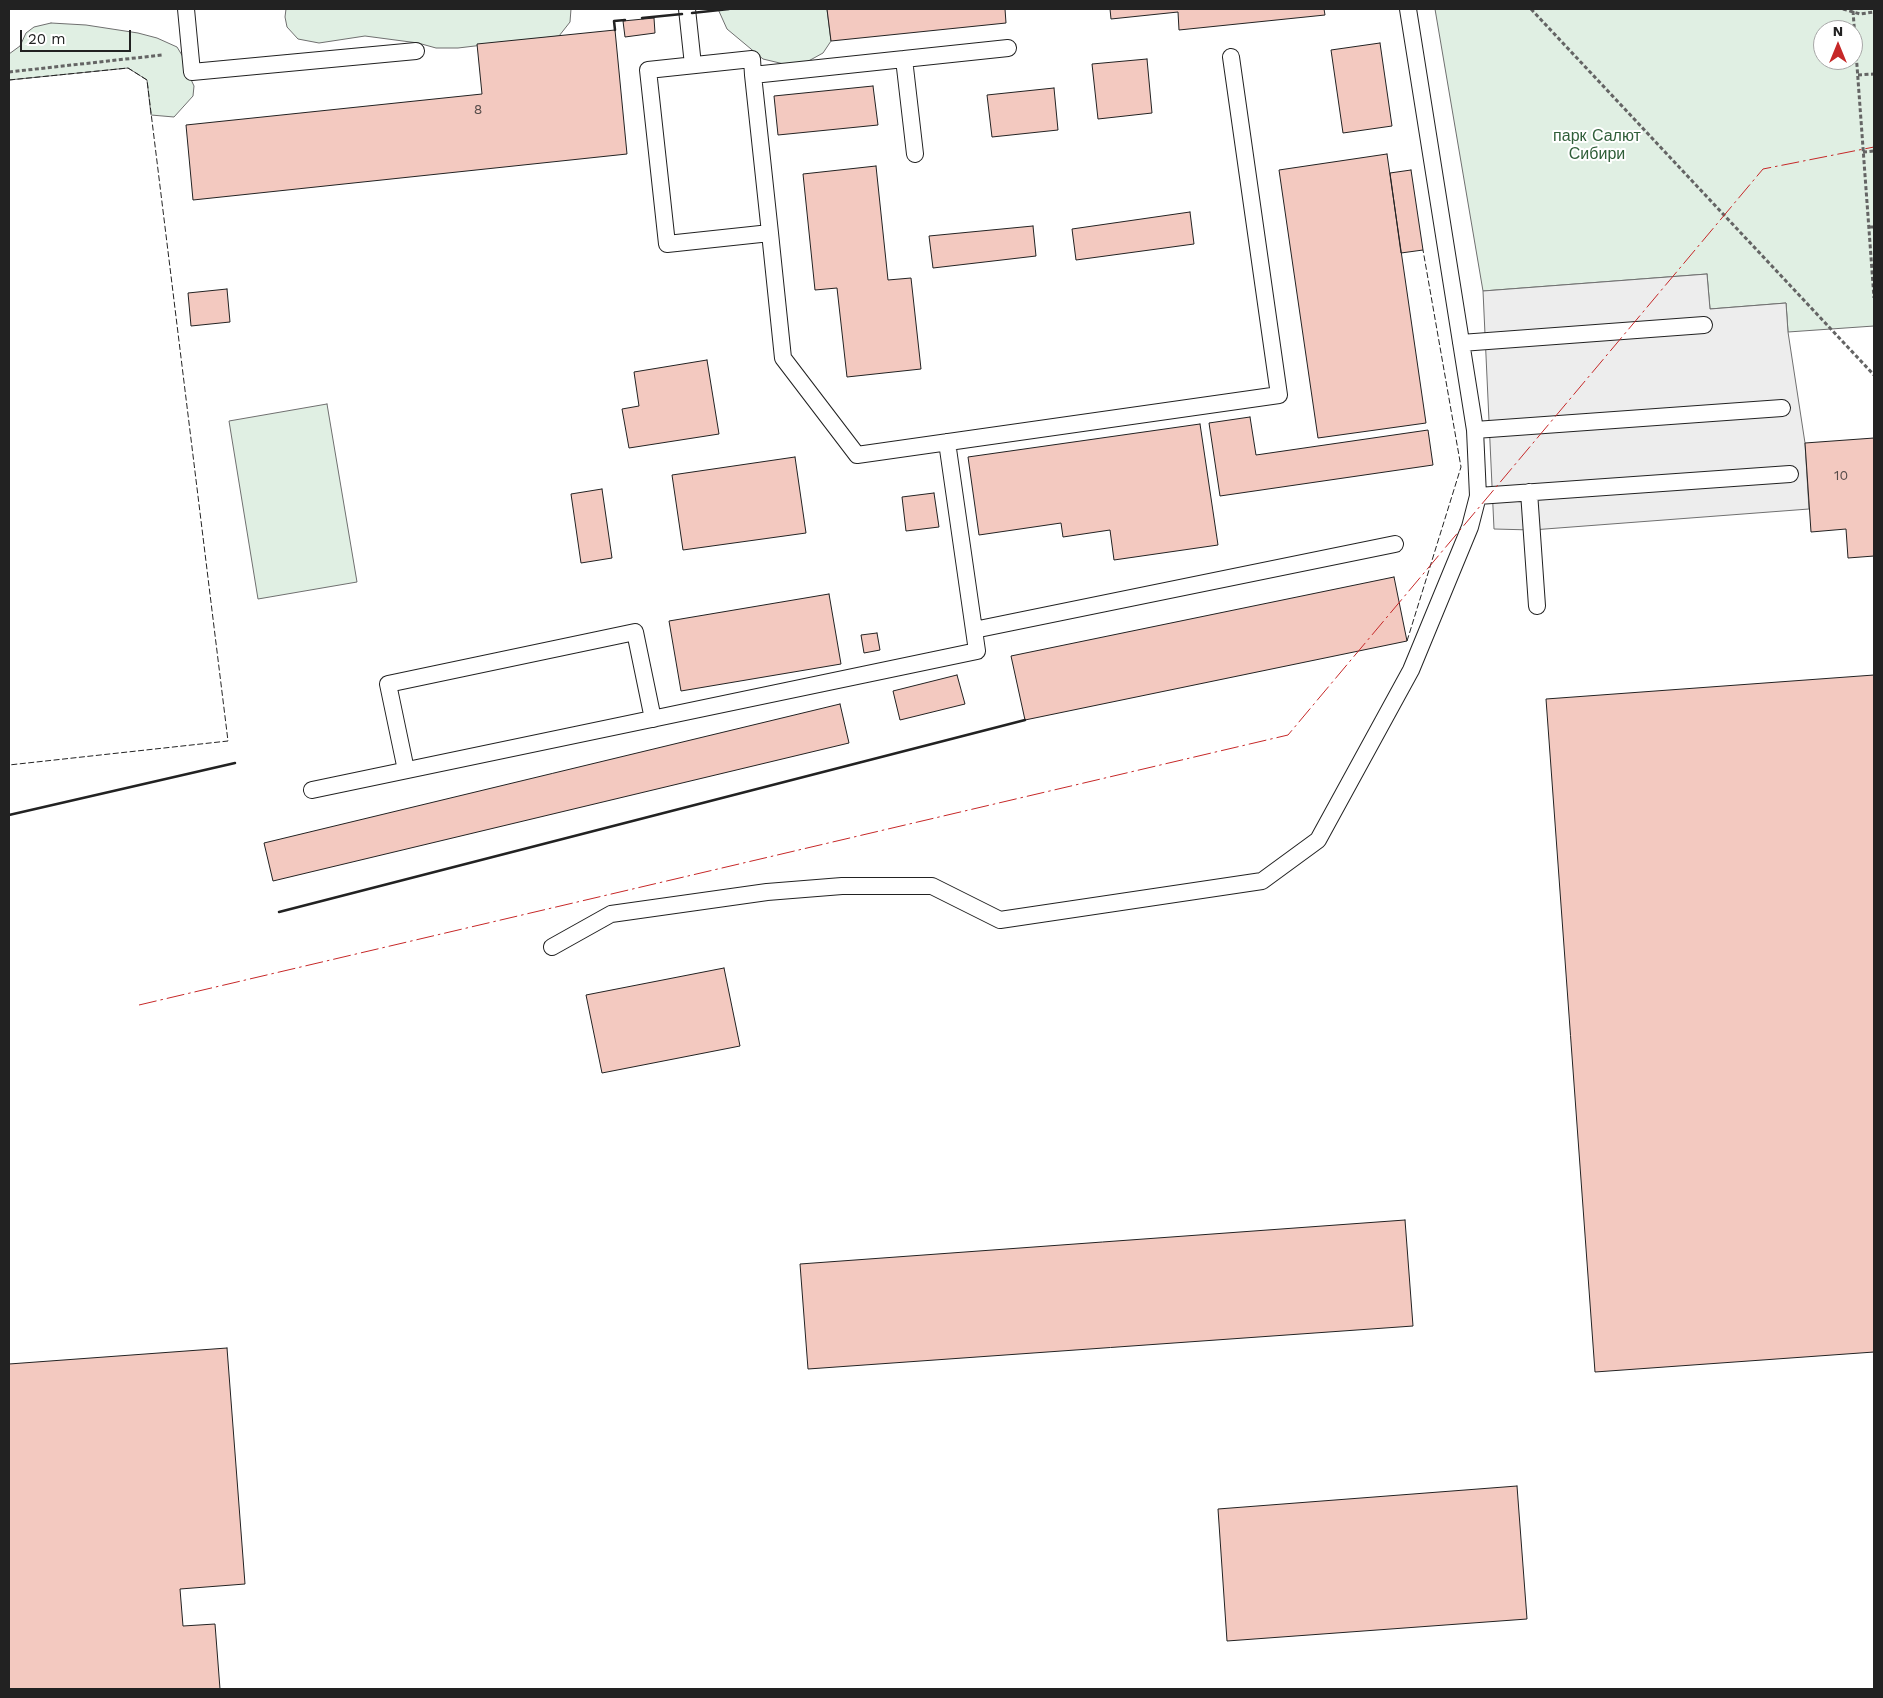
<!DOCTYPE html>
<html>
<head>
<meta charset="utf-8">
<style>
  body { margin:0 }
  #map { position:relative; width:1883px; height:1698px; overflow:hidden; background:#fff; font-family:"Work Sans",sans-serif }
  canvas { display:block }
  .frame { position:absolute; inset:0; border:10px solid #222; pointer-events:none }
  .north { position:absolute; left:1813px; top:20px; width:50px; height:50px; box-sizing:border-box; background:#fff; border:1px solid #a7a7a7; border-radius:50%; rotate:0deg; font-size:14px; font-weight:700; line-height:20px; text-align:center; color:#222 }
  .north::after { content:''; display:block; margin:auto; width:18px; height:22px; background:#c62828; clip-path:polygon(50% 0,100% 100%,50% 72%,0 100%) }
  .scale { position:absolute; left:20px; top:30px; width:111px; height:22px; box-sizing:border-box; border:2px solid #222; border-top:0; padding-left:6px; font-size:15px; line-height:18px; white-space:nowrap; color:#222; -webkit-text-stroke:4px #fff; paint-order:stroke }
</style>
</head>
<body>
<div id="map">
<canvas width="1883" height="1698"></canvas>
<div class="frame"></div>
<div class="north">N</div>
<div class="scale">20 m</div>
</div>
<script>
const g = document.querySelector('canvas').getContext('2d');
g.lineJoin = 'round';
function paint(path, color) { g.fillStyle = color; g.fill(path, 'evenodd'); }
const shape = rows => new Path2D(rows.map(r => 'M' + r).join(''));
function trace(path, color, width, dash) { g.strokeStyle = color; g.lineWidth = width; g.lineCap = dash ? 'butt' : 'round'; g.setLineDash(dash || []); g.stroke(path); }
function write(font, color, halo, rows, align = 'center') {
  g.font = font + ' "Work Sans",sans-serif'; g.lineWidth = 4; g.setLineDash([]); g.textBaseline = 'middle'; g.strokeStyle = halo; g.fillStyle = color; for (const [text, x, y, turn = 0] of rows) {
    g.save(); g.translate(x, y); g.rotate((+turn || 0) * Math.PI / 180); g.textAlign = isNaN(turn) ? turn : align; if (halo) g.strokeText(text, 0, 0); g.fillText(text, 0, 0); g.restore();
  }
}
const green = shape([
  [286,9,571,9,570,22,559,36,458,48,436,48,418,43,365,36,319,43,298,39,287,27,285,17,286,9],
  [718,9,827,9,831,41,823,53,803,64,788,65,763,59,727,29,718,9],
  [1435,9,1874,9,1874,326,1788,332,1786,303,1710,309,1707,274,1483,291,1435,9],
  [1823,30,1853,30,1853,60,1823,60,1823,30],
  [51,23,86,25,138,33,157,38,177,47,185,60,188,73,194,86,193,96,174,117,151,115,147,80,128,68,9,80,9,54,20,46,26,33,34,27,51,23],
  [327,404,357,582,258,599,229,421,327,404]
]);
const parking = shape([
  [1707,274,1710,309,1786,303,1788,332,1805,443,1809,509,1532,530,1494,529,1483,291,1707,274]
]);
const building = shape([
  [827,9,1005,9,1006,23,831,41,827,9],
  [1110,9,1324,9,1325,15,1179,30,1178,12,1111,19,1110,9],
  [654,18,655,33,625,37,623,21,654,18],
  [615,30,627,154,193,200,186,125,482,94,477,44,615,30],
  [1380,43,1392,126,1343,133,1331,50,1380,43],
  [1147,59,1152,113,1098,119,1092,64,1147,59],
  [873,86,878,125,778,135,774,96,873,86],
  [1054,88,1058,130,992,137,987,95,1054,88],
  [1387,154,1426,423,1318,438,1279,170,1387,154],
  [876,166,888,280,911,278,921,369,847,377,837,288,815,290,803,174,876,166],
  [1411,170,1423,250,1401,253,1390,173,1411,170],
  [1190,212,1194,244,1076,260,1072,229,1190,212],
  [1033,226,1036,256,933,268,929,236,1033,226],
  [227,289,230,322,191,326,188,293,227,289],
  [707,360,719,434,629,448,622,409,639,406,634,372,707,360],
  [1250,417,1256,455,1428,430,1433,465,1220,496,1209,423,1250,417],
  [1200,424,1218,545,1114,560,1110,530,1063,537,1061,523,979,535,968,457,1200,424],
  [1874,438,1874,556,1848,558,1846,529,1811,532,1805,443,1874,438],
  [795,457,806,533,683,550,672,475,795,457],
  [602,489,612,558,581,563,571,494,602,489],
  [934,493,939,527,906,531,902,497,934,493],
  [1394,577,1407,641,1025,720,1011,656,1394,577],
  [829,594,841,664,681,691,669,621,829,594],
  [877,633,880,650,864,653,861,635,877,633],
  [957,675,965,704,900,720,893,691,957,675],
  [1874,675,1874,1352,1595,1372,1546,699,1874,675],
  [840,704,849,743,273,881,264,843,840,704],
  [724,968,740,1046,602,1073,586,995,724,968],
  [1405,1220,1413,1326,808,1369,800,1264,1405,1220],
  [227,1348,245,1584,180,1589,183,1626,215,1624,220,1689,9,1689,9,1364,227,1348],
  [1517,1486,1527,1619,1227,1641,1218,1509,1517,1486]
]);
const path = shape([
  [1531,9,1874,375],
  [1843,9,1860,14,1874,12],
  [1853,11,1874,298],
  [9,72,162,55],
  [1858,75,1874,74],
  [1863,152,1874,151],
  [1869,227,1874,227]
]);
const service = shape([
  [186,9,192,72,416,51],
  [687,9,693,65],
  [904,59,915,154],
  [753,75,1008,48],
  [770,233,667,244,648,70,752,59,753,75,770,233,783,358,857,455,1279,395,1231,57],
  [1461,343,1704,325],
  [1475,430,1782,408],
  [1529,492,1537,606],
  [1478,496,1790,474],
  [974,630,1395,544],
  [406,770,388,684,635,632,653,719],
  [312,790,977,651,947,442],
  [552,947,611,914,767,892,842,886,932,886,1000,920,1262,881,1318,840,1411,670,1470,527,1478,496,1475,430,1408,9]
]);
const fence = shape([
  [9,80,128,68,147,80,228,741,9,765],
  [1407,641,1461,467,1423,250]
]);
const wall = shape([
  [692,13,729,9],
  [642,18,682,14],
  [615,30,614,21,625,20],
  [9,815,235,763],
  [279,912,1025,720]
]);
const power = shape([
  [139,1005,1288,735,1763,169,1874,147]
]);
const numberNames = [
  ["8",478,110],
  ["10",1841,476]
];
const parkNames = [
  ["парк Салют",1597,136],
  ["Сибири",1597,154]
];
paint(green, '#e0efe3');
trace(green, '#6f6f6f', 1);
paint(parking, '#ededed');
trace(parking, '#6f6f6f', 1);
paint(building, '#f3c9c0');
trace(building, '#222', 1);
trace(service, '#222', 18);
trace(path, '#646464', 3, [4, 2.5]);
trace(service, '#fff', 16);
trace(fence, '#222', 1, [6, 2.5]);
trace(wall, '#222', 2.5);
trace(power, '#c62828', 1, [18, 4, 2.5, 4]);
write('14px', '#564c4a', null, numberNames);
write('16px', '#2f5e38', '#fff', parkNames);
</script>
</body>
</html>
